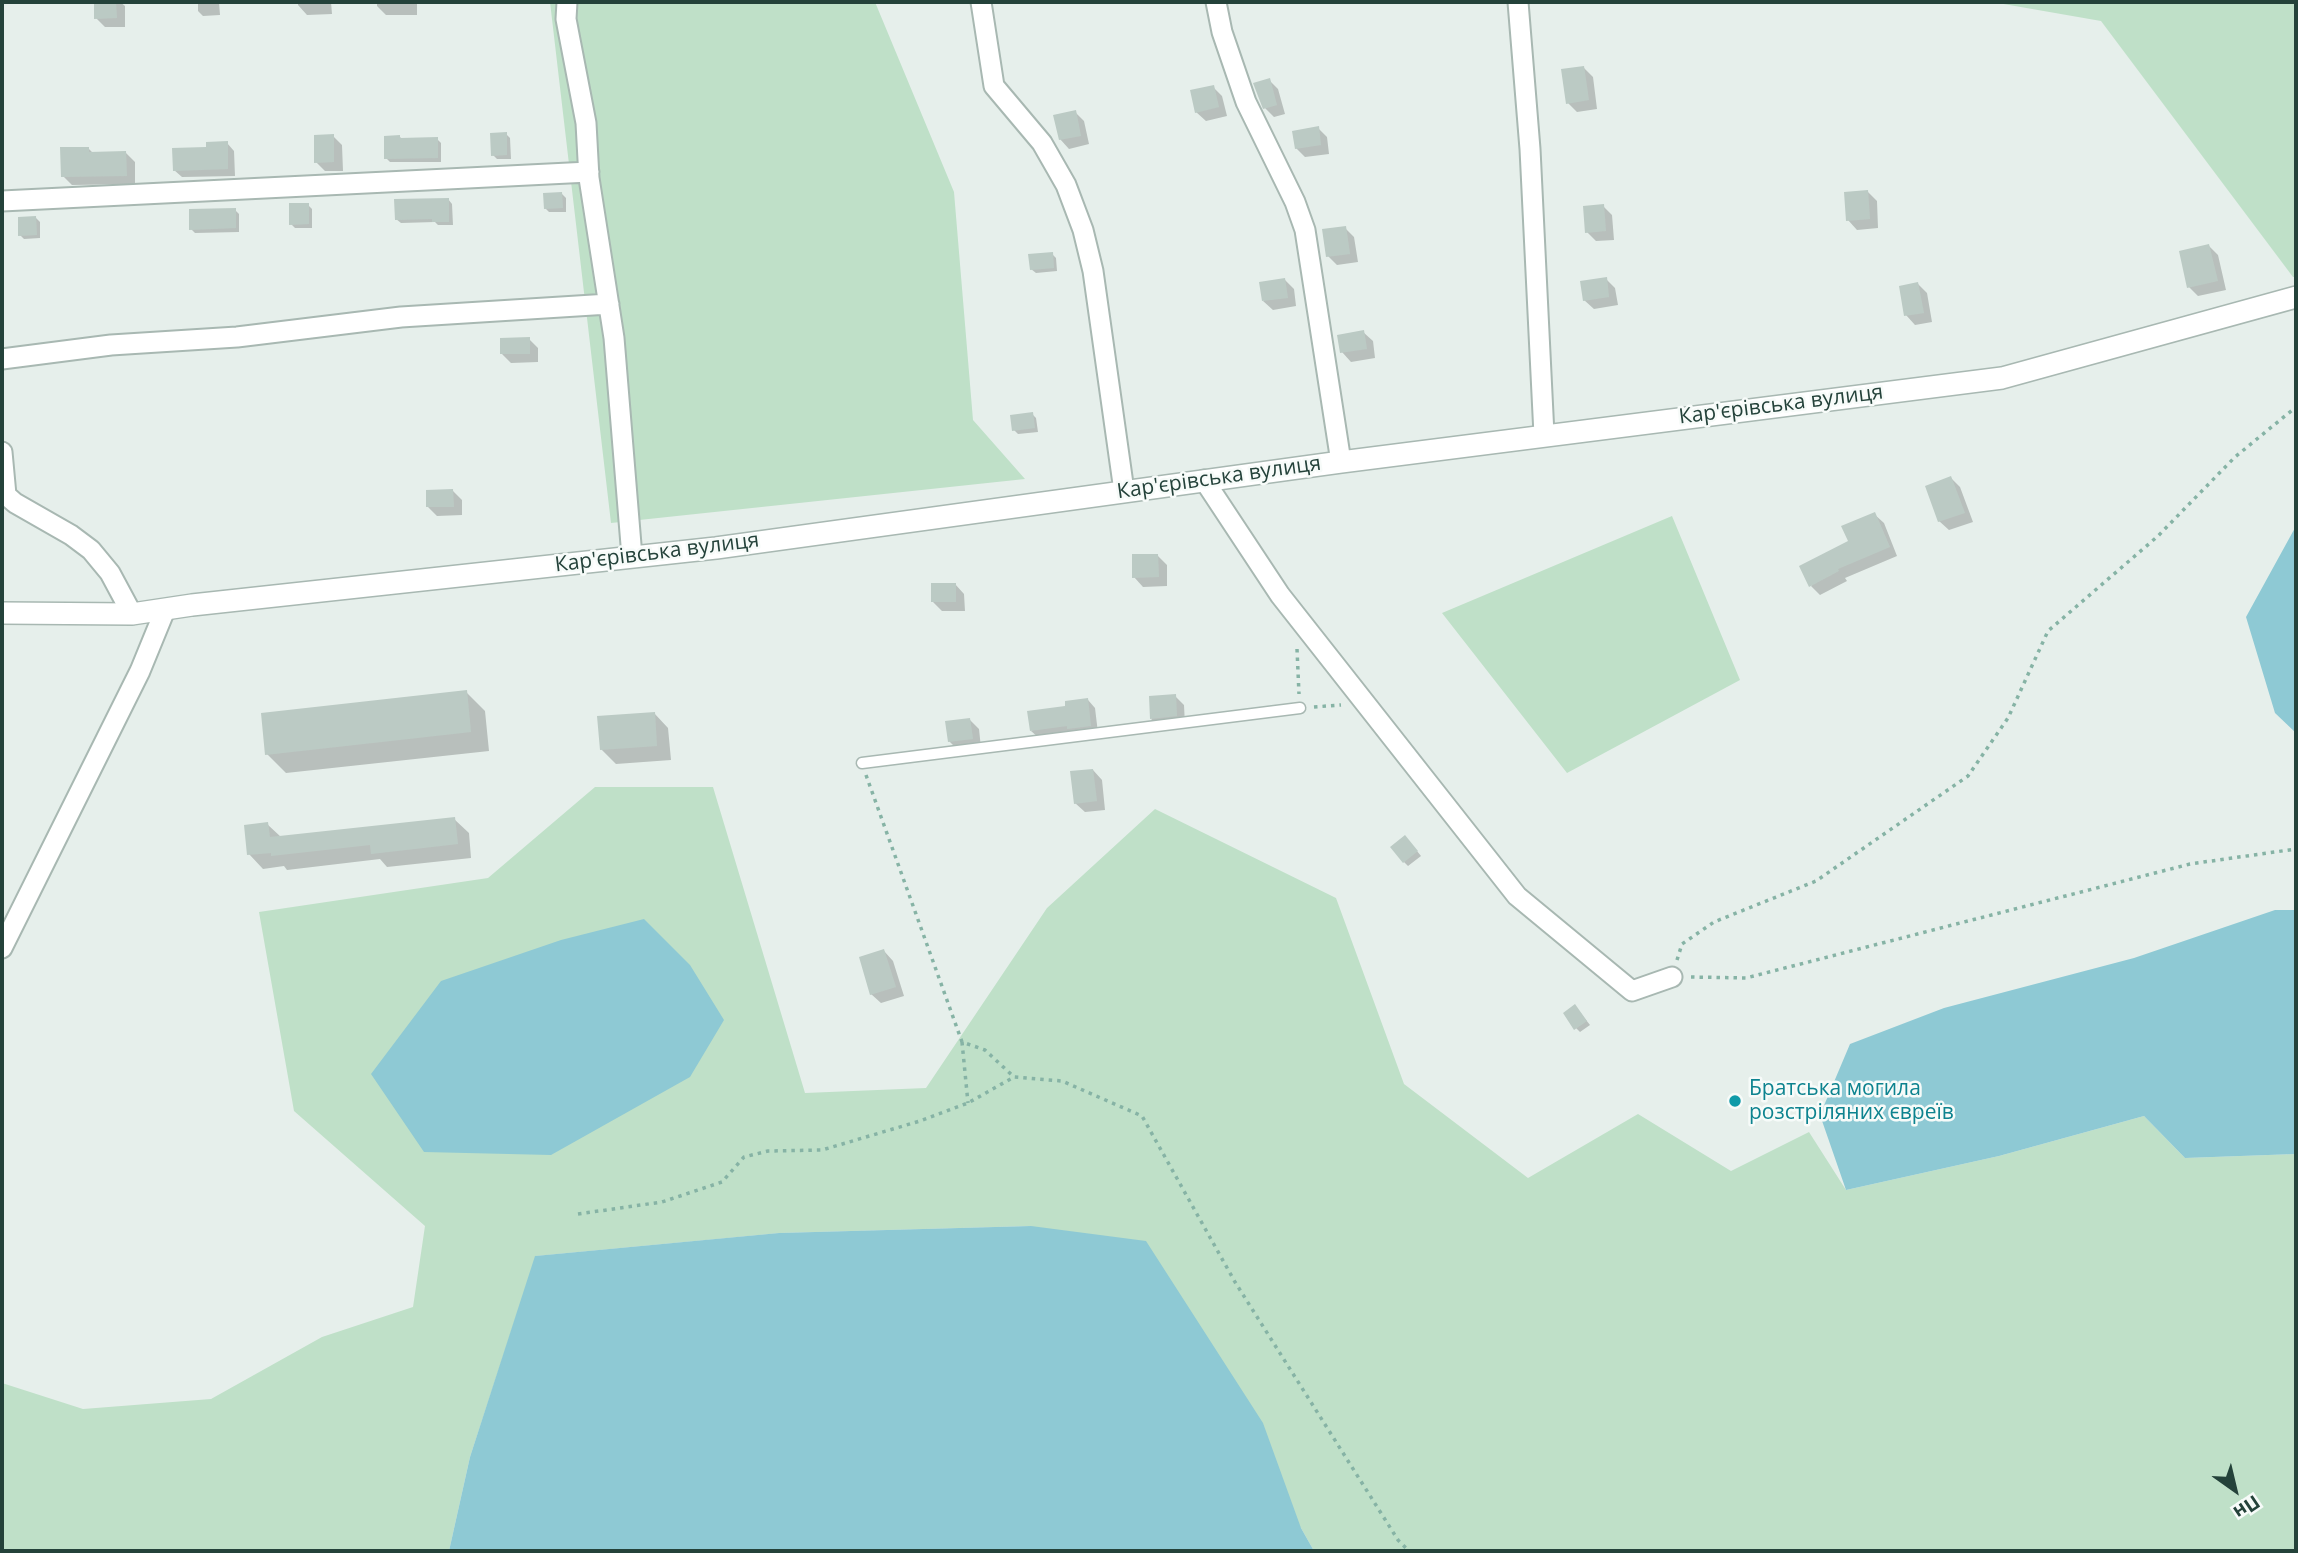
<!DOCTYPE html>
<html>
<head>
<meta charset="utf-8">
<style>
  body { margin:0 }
  #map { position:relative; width:2298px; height:1553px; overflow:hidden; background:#e6efeb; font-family:"Open Sans",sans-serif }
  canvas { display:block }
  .frame { position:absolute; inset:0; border:4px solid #24423a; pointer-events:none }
  .north { position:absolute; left:2200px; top:1455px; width:70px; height:70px; -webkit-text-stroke:5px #f7fbf9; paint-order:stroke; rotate:146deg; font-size:19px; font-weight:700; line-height:28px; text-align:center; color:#24423a }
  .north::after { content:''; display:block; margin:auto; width:24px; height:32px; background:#24423a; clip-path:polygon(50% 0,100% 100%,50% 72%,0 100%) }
</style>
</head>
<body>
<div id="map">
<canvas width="2298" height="1553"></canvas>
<div class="frame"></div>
<div class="north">Пн</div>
</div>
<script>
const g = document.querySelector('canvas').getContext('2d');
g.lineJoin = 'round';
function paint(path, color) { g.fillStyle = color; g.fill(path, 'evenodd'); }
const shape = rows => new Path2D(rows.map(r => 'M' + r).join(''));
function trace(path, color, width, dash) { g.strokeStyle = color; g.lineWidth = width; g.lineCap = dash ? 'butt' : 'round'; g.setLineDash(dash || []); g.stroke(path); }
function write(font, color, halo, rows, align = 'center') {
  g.font = font + ' "Open Sans",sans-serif'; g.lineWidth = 5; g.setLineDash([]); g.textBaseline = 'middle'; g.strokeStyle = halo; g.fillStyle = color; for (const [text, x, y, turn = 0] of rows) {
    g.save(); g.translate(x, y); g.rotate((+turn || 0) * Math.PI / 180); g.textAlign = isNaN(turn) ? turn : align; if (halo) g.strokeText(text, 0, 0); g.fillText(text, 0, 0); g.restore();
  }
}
const green = shape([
  [550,2,875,2,954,192,973,420,1025,479,611,523],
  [1992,2,2296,2,2296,277,2293,277,2101,21],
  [1672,516,1740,680,1567,773,1442,613],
  [595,787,713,787,805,1093,926,1088,1047,908,1155,809,1336,898,1404,1084,1528,1178,1638,1114,1731,1171,1809,1132,1846,1190,1999,1156,2144,1116,2185,1158,2296,1154,2296,1551,1314,1551,1301,1528,1031,1226,780,1233,536,1256,470,1457,449,1551,2,1551,2,1383,83,1409,211,1399,322,1337,413,1307,425,1226,294,1111,259,912,488,878]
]);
const water = shape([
  [2296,526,2296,733,2275,713,2246,617],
  [2275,910,2296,910,2296,1154,2185,1158,2144,1116,1999,1156,1846,1190,1820,1115,1850,1044,1944,1008,2134,958],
  [644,919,690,965,724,1020,690,1077,551,1155,424,1152,371,1074,441,981,561,940],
  [1031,1226,1146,1241,1263,1423,1301,1528,1314,1551,449,1551,470,1457,535,1256,779,1233]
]);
const shadow = shape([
  [96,2,120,2,125,6,125,27,105,27,96,18],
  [198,2,219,2,220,15,203,16,198,11],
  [298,2,331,2,332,14,307,15,298,5],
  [377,2,417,2,417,15,386,15,377,6],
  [1584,68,1593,77,1597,109,1577,112,1568,103],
  [1269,80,1278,89,1285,114,1274,117,1265,108],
  [1213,87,1222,96,1227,116,1206,121,1196,112],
  [1075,112,1084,121,1089,144,1069,149,1060,139],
  [1318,128,1327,137,1329,154,1305,157,1296,148],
  [506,134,510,138,511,159,497,159,493,155],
  [333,136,342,145,343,171,325,171,316,162],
  [400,137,402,139,437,139,441,143,441,162,390,162,386,158],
  [227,143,234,151,235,176,182,177,174,170,208,149],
  [88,148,93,153,125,152,135,162,135,184,72,185,63,176],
  [1867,191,1877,201,1878,228,1857,230,1848,220],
  [562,194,566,198,566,212,549,212,545,208],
  [448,199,452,204,453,225,438,225,435,222,401,223,396,219],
  [308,205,312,209,312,228,295,228,291,224],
  [1603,206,1612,215,1614,240,1596,241,1587,232],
  [235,210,239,214,239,232,195,233,191,229],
  [36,218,40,222,40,238,24,239,20,235],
  [1345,228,1354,237,1358,262,1337,265,1328,256],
  [2209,246,2218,255,2226,290,2198,296,2189,287],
  [1052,254,1056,258,1057,271,1036,273,1031,269],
  [1606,279,1615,288,1618,305,1594,309,1584,300],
  [1285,280,1294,289,1296,306,1273,310,1263,301],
  [1918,284,1927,293,1932,322,1915,325,1906,315],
  [1363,332,1373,341,1375,358,1351,362,1342,352],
  [529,339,538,348,538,362,511,363,502,354],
  [1032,414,1036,418,1038,432,1018,434,1014,430],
  [1951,478,1960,487,1973,522,1949,530,1939,521],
  [453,491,462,500,462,515,437,516,428,507],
  [1874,514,1884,523,1897,556,1845,578,1847,581,1820,595,1811,586],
  [1158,556,1167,565,1167,586,1143,587,1134,577],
  [955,584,964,594,965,611,942,611,933,602],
  [466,692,485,711,489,751,286,773,267,754],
  [1175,696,1184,705,1185,725,1161,728,1151,719],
  [1088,700,1095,708,1098,733,1039,738,1031,731,1067,707],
  [654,713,668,728,671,760,616,764,601,749],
  [970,720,979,729,981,748,958,750,949,741],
  [1093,770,1102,780,1105,810,1085,812,1075,803],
  [454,819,469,833,471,858,387,867,380,859,287,870,284,866,263,869,249,854,267,824,281,837],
  [1409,841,1421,856,1408,866,1404,862],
  [884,951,893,961,904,996,881,1003,871,994],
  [1579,1011,1590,1025,1580,1032,1576,1028]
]);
const building = shape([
  [94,2,116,2,117,18,94,19],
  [1584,66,1589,100,1566,104,1561,69],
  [1270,78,1277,105,1263,109,1253,83],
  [1214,85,1219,107,1195,113,1190,90],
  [1076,110,1081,136,1059,140,1053,115],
  [1319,126,1321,145,1295,149,1292,131],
  [507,132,507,155,491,156,490,133],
  [334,134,334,162,314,163,314,135],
  [400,135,400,138,438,137,438,158,384,159,384,136],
  [228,141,228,169,173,171,172,148,206,147,206,142],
  [60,147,89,147,89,152,126,151,127,176,61,177],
  [1868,190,1870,219,1846,221,1844,192],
  [562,192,563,208,544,209,543,193],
  [449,198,449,222,432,222,432,219,395,220,394,199],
  [289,203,309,203,309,224,289,225],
  [1604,204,1606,231,1585,233,1583,206],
  [236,208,236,228,189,230,189,209],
  [36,216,37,235,18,236,18,217],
  [1346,226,1350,254,1326,257,1322,229],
  [2209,244,2218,281,2187,288,2179,251],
  [1053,252,1054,268,1030,270,1028,254],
  [1607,277,1609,297,1583,301,1580,281],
  [1285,278,1288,298,1262,301,1259,282],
  [1918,282,1924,313,1904,316,1899,286],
  [1364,330,1367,349,1340,353,1337,335],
  [530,337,530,354,500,354,500,338],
  [1033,412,1035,428,1012,431,1010,415],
  [1951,476,1965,513,1938,522,1925,486],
  [453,489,454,507,426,507,426,490],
  [1875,512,1890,547,1838,569,1839,571,1809,587,1799,566,1848,541,1841,526],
  [1132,554,1158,554,1159,577,1132,578],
  [931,583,956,583,956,602,931,602],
  [467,690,471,732,265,755,261,713],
  [1176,694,1177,716,1150,719,1149,696],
  [1088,698,1091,726,1067,729,1067,726,1030,731,1027,711,1065,706,1065,701],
  [655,712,657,746,600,750,597,716],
  [970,718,973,739,948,742,945,721],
  [1093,769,1097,801,1074,804,1070,771],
  [455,817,458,844,371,854,370,845,271,856,271,853,247,855,244,825,268,822,270,837],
  [1405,835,1418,851,1403,863,1390,847],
  [884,949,896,987,870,995,859,957],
  [1575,1004,1587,1021,1574,1030,1563,1013]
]);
const path = shape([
  [1297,649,1299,694],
  [1314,707,1341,705],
  [866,775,962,1042,985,1050,1014,1077,1062,1081,1142,1116,1235,1282,1398,1540,1409,1551],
  [1677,960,1682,944,1714,922,1816,881,1968,776,2008,718,2048,631,2158,536,2235,457,2296,407],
  [1691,977,1746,978,2190,864,2296,849],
  [962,1042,968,1103],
  [578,1214,662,1202,722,1182,744,1157,768,1151,822,1150,920,1121,968,1103,1014,1077]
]);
const service = shape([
  [862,763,1300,708]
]);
const minor = shape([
  [567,2,566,19,586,123,589,178,614,338,632,557],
  [981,2,994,86,1042,143,1066,185,1083,230,1093,271,1124,491],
  [1216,2,1222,32,1246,102,1295,202,1305,230,1341,462],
  [1518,2,1530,149,1544,435],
  [2,201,589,172],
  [2,359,111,345,237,337,401,317,609,304],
  [2,452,6,495,15,503,71,535,91,550,110,573,132,614],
  [1204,480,1280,595,1517,896,1632,991,1672,977],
  [2,948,140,671,165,610]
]);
const tertiary = shape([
  [2,613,132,614,192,605,716,548,1341,462,2002,378,2296,297]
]);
const markers = [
  [1735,1101,7,"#0f9aa8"]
];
const streetNames = [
  ["Кар'єрівська вулиця",1781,405,-7],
  ["Кар'єрівська вулиця",1219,478,-8],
  ["Кар'єрівська вулиця",657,553,-7]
];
const cultureNames = [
  ["Братська могила",1749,1089],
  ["розстріляних євреїв",1749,1113]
];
paint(green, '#bfe0c8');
paint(water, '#8ec9d4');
paint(shadow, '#0003');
paint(building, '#bbcac4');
trace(service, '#a8b8b2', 13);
trace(minor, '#a8b8b2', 23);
trace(tertiary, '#a8b8b2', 24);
trace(path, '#86b3a5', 3.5, [3.5, 5]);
trace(service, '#fff', 10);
trace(minor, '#fff', 19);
trace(tertiary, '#fff', 21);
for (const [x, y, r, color] of markers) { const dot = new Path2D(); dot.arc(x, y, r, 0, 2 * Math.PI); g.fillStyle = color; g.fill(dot); trace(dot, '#f7fbf9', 2.5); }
write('21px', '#24423a', '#f7fbf9', streetNames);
write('21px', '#0d838f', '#f7fbf9', cultureNames, 'left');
</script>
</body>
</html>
